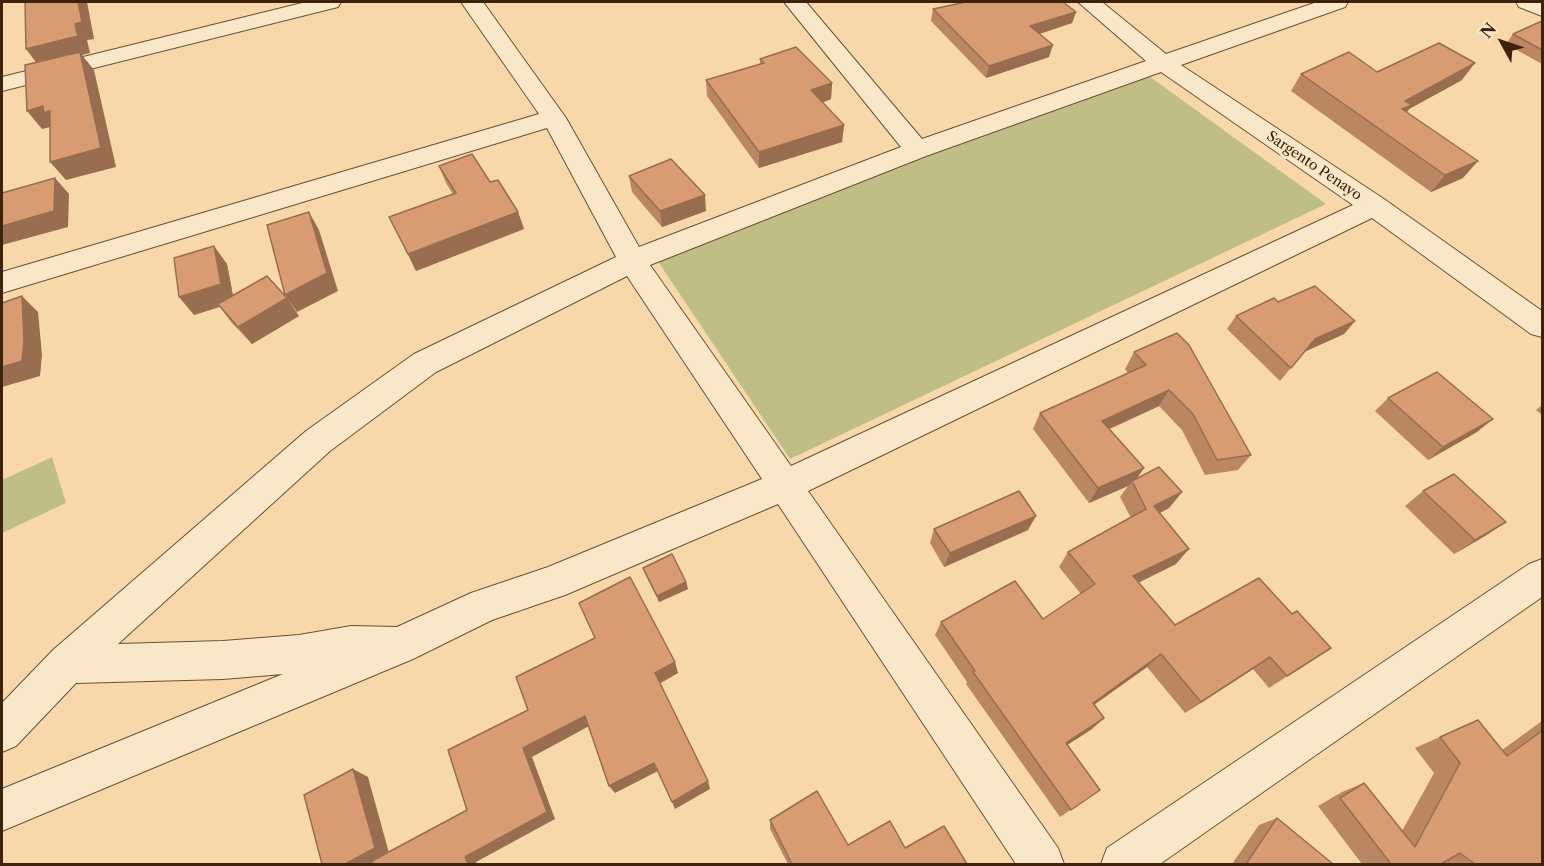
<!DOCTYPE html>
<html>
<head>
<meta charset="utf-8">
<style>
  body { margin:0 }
  #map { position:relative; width:1544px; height:866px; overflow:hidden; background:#f8d8ab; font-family:"Libre Caslon Text",serif }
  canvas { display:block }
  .frame { position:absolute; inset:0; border:3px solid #3d230c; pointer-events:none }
  .north { position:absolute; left:1472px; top:12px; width:60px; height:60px; -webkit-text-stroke:4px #fae6c8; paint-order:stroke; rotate:310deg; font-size:16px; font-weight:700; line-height:24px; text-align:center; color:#3d230c }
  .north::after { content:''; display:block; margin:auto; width:21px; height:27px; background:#3d230c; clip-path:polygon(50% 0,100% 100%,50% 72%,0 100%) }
</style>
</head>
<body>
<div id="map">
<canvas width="1544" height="866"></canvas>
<div class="frame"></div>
<div class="north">N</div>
</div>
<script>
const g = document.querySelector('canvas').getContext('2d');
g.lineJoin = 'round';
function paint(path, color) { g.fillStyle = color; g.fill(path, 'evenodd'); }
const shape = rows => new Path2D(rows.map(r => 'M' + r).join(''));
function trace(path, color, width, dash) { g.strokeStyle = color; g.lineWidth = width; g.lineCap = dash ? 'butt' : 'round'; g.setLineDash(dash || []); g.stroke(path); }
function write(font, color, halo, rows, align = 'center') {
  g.font = font + ' "Libre Caslon Text",serif'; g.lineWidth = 6; g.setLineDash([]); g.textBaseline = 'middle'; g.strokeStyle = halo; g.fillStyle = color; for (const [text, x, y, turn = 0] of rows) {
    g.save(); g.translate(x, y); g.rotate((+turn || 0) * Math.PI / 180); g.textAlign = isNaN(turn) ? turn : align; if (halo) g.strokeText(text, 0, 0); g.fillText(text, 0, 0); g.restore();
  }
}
const green = shape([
  [1142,71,1326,204,790,459,653,254],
  [52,457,66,503,2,533,2,480]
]);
const street = shape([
  [306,2,341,2,338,7,2,91,2,77,306,2],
  [461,2,483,2,566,118,639,247,901,147,784,2,806,2,922,139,1146,61,1078,2,1102,2,1166,54,1317,2,1348,2,1345,7,1181,65,1384,199,1542,311,1542,337,1531,334,1372,218,808,491,1058,848,1064,864,1016,864,778,504,565,595,492,620,413,659,2,831,2,789,283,674,223,679,76,683,16,746,2,752,2,703,53,650,306,431,414,354,616,257,547,128,2,293,2,272,539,114,461,2],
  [1161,72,1353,205,791,466,650,265,926,156,1161,72],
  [627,276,762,479,548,567,471,593,397,627,351,626,299,635,223,641,118,644,330,451,436,372,627,276],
  [1516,2,1542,2,1542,16,1519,7,1516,2],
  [1542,559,1542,597,1160,864,1101,864,1107,848,1529,564,1542,559]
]);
const wall = shape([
  [933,9,1076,12,1072,23,1039,34,1049,57,986,78,931,21],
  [1542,21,1542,64,1506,44,1513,34],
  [760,59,832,83,831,99,822,103,844,125,842,142,759,168,707,96,706,80,760,65],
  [1377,72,1462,80,1409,109,1407,113,1463,178,1431,192,1291,91,1301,74],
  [439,166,490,182,518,212,524,229,416,271,389,217,453,194,446,183],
  [629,176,706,211,662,227,632,192],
  [227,264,233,295,299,316,252,344,231,322,220,307,194,315],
  [1278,302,1355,321,1344,334,1304,352,1280,381,1227,329,1236,316],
  [1134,352,1251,455,1238,470,1205,475,1182,430,1159,406,1110,429,1144,468,1137,478,1182,492,1169,508,1160,513,1176,564,1138,583,1175,625,1292,614,1331,648,1269,688,1253,669,1185,713,1147,667,1094,705,1092,729,1067,745,1100,790,1060,817,966,684,967,682,935,635,941,622,1043,619,1081,594,1059,567,1068,552,1131,518,1120,497,1128,486,1089,503,1033,429,1040,413,1128,373,1125,369],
  [1388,398,1477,432,1428,460,1375,411],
  [1542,405,1542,415,1536,410],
  [1423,491,1506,522,1485,536,1454,554,1405,506],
  [934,529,1028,530,944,567,930,543],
  [643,568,686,582,688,589,659,602,645,574],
  [1478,720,1502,750,1542,721,1542,864,1362,864,1318,806,1342,792,1364,783,1402,831,1434,773,1415,748],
  [1277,818,1333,864,1232,864,1259,825],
  [770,820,848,845,905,848,967,864,788,864,770,829]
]);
const shadedWall = shape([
  [78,2,87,2,94,39,87,40,90,53,82,55,94,70,116,167,66,180,50,162,101,148,26,49,75,24],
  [1076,12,1072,23,1027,38,1030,26],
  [1053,45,1049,57,986,78,989,66],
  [1475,63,1462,80,1409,109,1400,122,1393,118,1405,101],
  [832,83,831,99,810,107,811,90],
  [43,106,50,111,55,126,42,129,27,111],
  [844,125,842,142,759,168,759,152],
  [1478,161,1463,178,1431,192,1445,175],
  [55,178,69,194,68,227,2,245,2,226],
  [705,195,706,211,662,227,660,211],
  [309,212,319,230,338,291,297,312,285,295],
  [518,212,524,229,416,271,408,254],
  [214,246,227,264,234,302,194,315,179,297],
  [22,296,38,312,42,355,40,376,2,387,2,367],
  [287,298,299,316,252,344,238,327],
  [1355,321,1344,334,1304,352,1280,381,1315,339],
  [1169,390,1159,406,1093,436,1102,421],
  [1493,419,1477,432,1428,460,1443,447],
  [1144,468,1133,484,1132,481,1128,486,1089,503,1098,488],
  [1182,492,1169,508,1142,522,1154,506],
  [1036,516,1028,530,944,567,950,553],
  [1506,522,1485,536,1454,554,1475,540],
  [1189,549,1176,564,1121,591,1133,576],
  [686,582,688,589,659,602,657,596],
  [1161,654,1147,667,1081,714,1093,703],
  [1270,657,1253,669,1185,713,1201,702],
  [675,662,678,673,659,684,655,673],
  [585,716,591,725,532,757,555,819,476,862,477,864,468,864,465,857,523,748],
  [1104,718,1092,729,1055,753,1066,743],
  [654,763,658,771,615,793,609,786],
  [353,769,368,777,389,853,370,864,345,864],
  [708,781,710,789,675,809,672,802]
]);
const building = shape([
  [25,2,78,2,82,22,75,24,78,36,26,49,25,2],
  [966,2,1063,2,1076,12,1030,26,1053,45,989,66,933,9,966,2],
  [1542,21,1542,50,1513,34,1542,21],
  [1439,43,1475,63,1405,101,1412,105,1402,109,1478,161,1445,175,1301,74,1349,52,1377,72,1439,43],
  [796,47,832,83,811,90,844,125,759,152,706,80,764,63,760,59,796,47],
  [80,52,101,148,50,162,50,111,44,113,43,106,27,111,25,65,80,52],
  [472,154,490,182,498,180,518,212,408,254,389,217,456,193,439,166,472,154],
  [671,159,705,195,660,211,629,176,671,159],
  [55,178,54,211,2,226,2,193,55,178],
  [309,212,327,273,285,295,267,225,309,212],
  [214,246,221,284,179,297,174,258,214,246],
  [267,276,287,298,238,327,218,304,267,276],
  [1315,286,1355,321,1315,339,1291,368,1236,316,1274,298,1278,302,1315,286],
  [22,296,24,340,22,361,2,367,2,303,22,296],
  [1177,333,1189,345,1251,455,1217,460,1193,414,1169,390,1102,421,1144,468,1098,488,1040,413,1146,365,1134,352,1177,333],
  [1437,372,1493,419,1443,447,1388,398,1437,372],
  [1159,467,1182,492,1154,506,1189,549,1133,576,1175,625,1259,578,1292,614,1297,611,1331,648,1287,676,1270,657,1201,702,1161,654,1093,703,1104,718,1066,743,1100,790,1071,810,973,672,975,671,941,622,1015,581,1043,619,1095,584,1068,552,1146,509,1132,481,1159,467],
  [1454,474,1506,522,1475,540,1423,491,1454,474],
  [1019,491,1036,516,950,553,934,529,1019,491],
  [672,554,686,582,657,596,643,568,672,554],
  [630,577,675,662,655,673,708,781,672,802,654,763,609,786,585,716,523,748,547,812,465,857,468,864,373,864,372,861,467,810,448,750,528,710,516,677,595,638,579,603,630,577],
  [1478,720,1507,756,1542,731,1542,864,1475,864,1460,853,1441,864,1391,864,1340,798,1364,783,1415,847,1460,763,1440,737,1478,720],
  [353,769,375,848,345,864,322,864,304,795,353,769],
  [817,791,848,845,890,821,905,848,944,826,967,864,792,864,770,820,817,791],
  [1277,818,1333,864,1246,864,1277,818]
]);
const farStreetnames = [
  ["Sargento Penayo",1314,166,34]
];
paint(green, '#c0be87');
trace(street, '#6c5034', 2);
paint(street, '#fae6c8');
paint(wall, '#bb8662');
paint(shadedWall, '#986d50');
paint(building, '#d99c72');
trace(building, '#986d50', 1.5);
write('14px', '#3d230c', '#fae6c8', farStreetnames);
</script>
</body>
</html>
